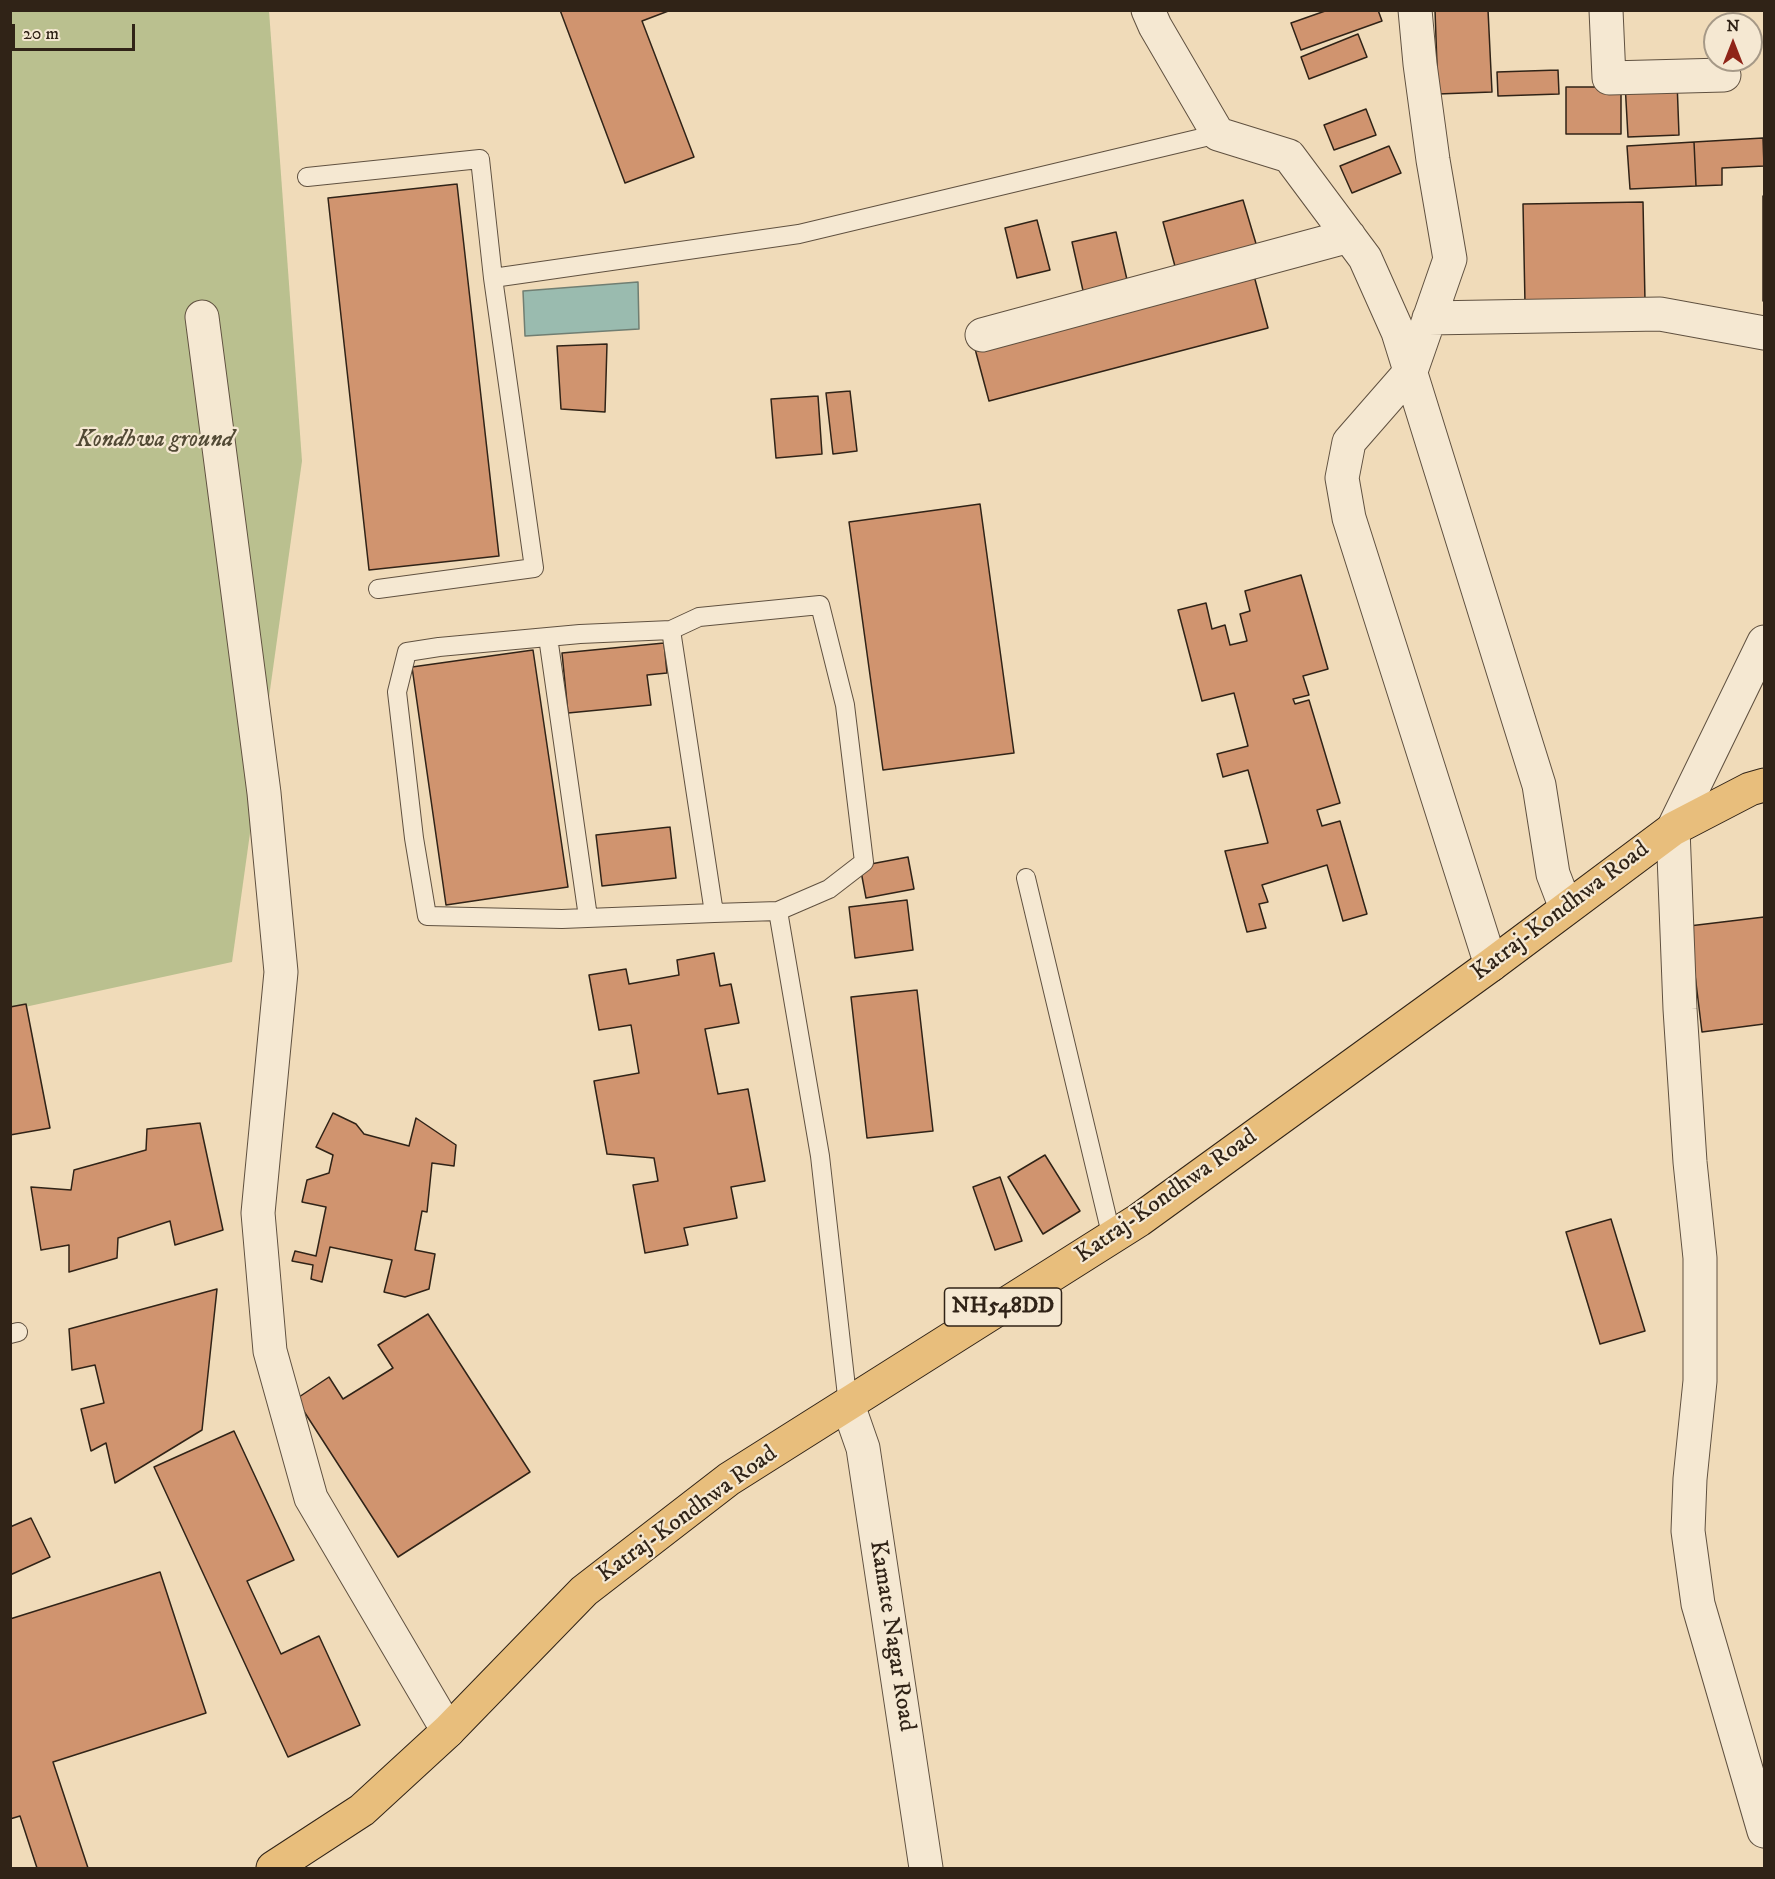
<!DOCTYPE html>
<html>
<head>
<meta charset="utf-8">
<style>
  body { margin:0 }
  #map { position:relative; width:1775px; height:1879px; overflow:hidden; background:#f0dbb9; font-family:"IM FELL DW Pica",serif }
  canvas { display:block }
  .frame { position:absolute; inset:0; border:12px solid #302317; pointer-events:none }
  .north { position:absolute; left:1703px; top:12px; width:60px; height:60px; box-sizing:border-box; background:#f5e8d2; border:2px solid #a69987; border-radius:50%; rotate:0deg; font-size:16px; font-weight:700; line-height:24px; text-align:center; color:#302317 }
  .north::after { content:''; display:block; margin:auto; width:21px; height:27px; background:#8f2418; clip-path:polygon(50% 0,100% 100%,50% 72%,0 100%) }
  .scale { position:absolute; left:12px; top:24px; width:123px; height:27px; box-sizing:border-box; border:3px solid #302317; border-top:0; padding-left:8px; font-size:18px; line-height:21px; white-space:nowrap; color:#302317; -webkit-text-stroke:4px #f5e8d2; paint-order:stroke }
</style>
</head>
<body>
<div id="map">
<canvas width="1775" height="1879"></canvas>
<div class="frame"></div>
<div class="north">N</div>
<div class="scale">20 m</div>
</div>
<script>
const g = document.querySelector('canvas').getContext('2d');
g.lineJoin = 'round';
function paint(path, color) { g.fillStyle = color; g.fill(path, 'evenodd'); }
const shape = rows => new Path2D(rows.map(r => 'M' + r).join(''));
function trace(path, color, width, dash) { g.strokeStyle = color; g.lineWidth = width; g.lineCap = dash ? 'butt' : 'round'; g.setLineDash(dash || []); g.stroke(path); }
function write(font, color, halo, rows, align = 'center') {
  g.font = font + ' "IM FELL DW Pica",serif'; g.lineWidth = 4.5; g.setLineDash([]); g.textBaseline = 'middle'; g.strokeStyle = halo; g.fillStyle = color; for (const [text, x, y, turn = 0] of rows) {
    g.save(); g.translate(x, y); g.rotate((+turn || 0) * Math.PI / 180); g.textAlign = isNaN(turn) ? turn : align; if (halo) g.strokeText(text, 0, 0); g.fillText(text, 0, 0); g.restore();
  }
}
const green = shape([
  [10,11,269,11,302,461,232,962,11,1010]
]);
const water = shape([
  [638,282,639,329,525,336,523,291,638,282]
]);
const building = shape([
  [560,10,671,10,642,21,694,157,625,183,560,10],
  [1328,10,1378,10,1382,21,1301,50,1291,23,1328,10],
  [1435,10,1488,10,1492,92,1438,94,1435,10],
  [1358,34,1367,57,1309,79,1301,57,1358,34],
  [1558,70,1559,94,1498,96,1497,72,1558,70],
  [1677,81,1679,135,1628,137,1625,83,1677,81],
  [1566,87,1621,87,1621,134,1566,134,1566,87],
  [1366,109,1376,135,1334,150,1324,125,1366,109],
  [1763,138,1764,166,1722,168,1722,185,1696,186,1694,142,1763,138],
  [1694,142,1696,186,1630,189,1627,146,1694,142],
  [1389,146,1401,173,1352,193,1340,166,1389,146],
  [457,184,499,556,369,570,328,198,457,184],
  [1763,196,1764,196,1764,301,1763,301,1763,196],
  [1243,200,1257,247,1176,270,1163,222,1243,200],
  [1643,202,1645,301,1525,304,1523,204,1643,202],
  [1037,220,1050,270,1017,278,1005,228,1037,220],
  [1116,232,1128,284,1084,295,1072,242,1116,232],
  [1253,272,1268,328,989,401,974,345,1253,272],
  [607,344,605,412,561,409,557,346,607,344],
  [850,391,857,451,833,454,826,393,850,391],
  [818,396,822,454,776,458,771,399,818,396],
  [980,504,1014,753,883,770,849,522,980,504],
  [1301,575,1328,669,1303,676,1309,695,1293,699,1295,704,1309,700,1340,803,1317,810,1322,826,1340,821,1367,914,1343,921,1327,865,1262,885,1268,902,1259,904,1266,928,1247,932,1225,851,1268,843,1248,770,1223,777,1217,754,1248,746,1234,693,1202,701,1178,610,1206,603,1212,629,1225,625,1230,645,1247,641,1240,614,1250,611,1245,591,1301,575],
  [664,643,667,673,647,675,651,705,568,713,562,653,664,643],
  [533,650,568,887,446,905,412,667,533,650],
  [670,827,676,878,602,886,596,835,670,827],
  [908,857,914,889,866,898,860,866,908,857],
  [907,900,913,950,855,958,849,907,907,900],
  [1764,917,1764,1024,1702,1032,1689,926,1764,917],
  [714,953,720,986,731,984,739,1023,705,1029,718,1094,748,1089,765,1181,731,1187,737,1218,684,1228,688,1245,645,1253,633,1185,658,1181,654,1158,607,1154,594,1081,639,1073,631,1025,599,1030,589,975,626,969,629,984,679,975,677,960,714,953],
  [917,990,933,1131,867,1138,851,997,917,990],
  [26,1004,50,1128,10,1135,10,1007,26,1004],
  [333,1113,356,1124,364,1134,409,1146,416,1118,456,1145,454,1166,432,1163,427,1212,422,1211,415,1250,435,1254,429,1289,405,1297,384,1292,392,1260,330,1247,322,1282,311,1279,313,1265,292,1261,295,1251,316,1256,326,1207,302,1202,307,1180,329,1173,333,1155,316,1147,333,1113],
  [200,1123,223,1230,175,1245,170,1221,118,1238,117,1258,69,1272,69,1245,41,1250,31,1187,71,1190,74,1170,146,1150,147,1129,200,1123],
  [1045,1155,1080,1211,1043,1234,1008,1177,1045,1155],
  [1000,1177,1022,1241,995,1250,973,1187,1000,1177],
  [1611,1219,1645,1331,1600,1344,1566,1232,1611,1219],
  [217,1289,202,1430,115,1483,106,1443,91,1451,81,1409,104,1403,95,1365,72,1370,69,1329,217,1289],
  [428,1314,530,1472,398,1557,296,1399,329,1377,343,1399,393,1368,378,1345,428,1314],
  [234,1431,294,1560,247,1581,281,1654,319,1636,360,1725,288,1757,154,1467,234,1431],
  [31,1518,50,1557,10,1575,10,1527,31,1518],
  [160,1572,206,1713,53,1762,88,1868,37,1868,20,1816,10,1819,10,1619,160,1572]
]);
const lane = shape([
  [307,177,480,159,493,278,534,568,378,589],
  [493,278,799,234,1218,134],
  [671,630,580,634,439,647,407,652,397,692,414,838,427,916,562,919,714,913],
  [548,637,588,917],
  [1026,878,1112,1238],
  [778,911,829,889,864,862,845,705,820,605,699,617,671,630,714,913,778,911,820,1156,848,1405],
  [10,1334,18,1332]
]);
const street = shape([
  [1148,10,1155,26,1218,134,1289,156,1365,258,1398,332,1504,673,1539,785,1553,874,1566,908],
  [1415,10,1420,64,1433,160,1450,259,1411,371,1349,442,1342,478,1349,518,1491,965],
  [1606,10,1609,78,1724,75],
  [202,317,264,793,281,972,258,1213,270,1351,311,1498,448,1731],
  [1429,318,1660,314,1764,333],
  [982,335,1349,236],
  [1764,642,1673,829,1680,1009,1690,1162,1700,1258,1700,1381,1690,1479,1688,1531,1698,1604,1764,1831],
  [848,1405,863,1448,926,1868]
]);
const highway = shape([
  [273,1868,362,1810,448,1731,584,1591,729,1479,1139,1220,1491,965,1673,829,1750,789,1764,785]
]);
const shields = [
  [1003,1307,117]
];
const shieldNames = [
  ["NH548DD",1003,1307]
];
const parkNames = [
  ["Kondhwa ground",155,441]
];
const streetNames = [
  ["Katraj-Kondhwa Road",1561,912,-37],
  ["Katraj-Kondhwa Road",1167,1197,-35],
  ["Katraj-Kondhwa Road",688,1515,-36],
  ["Kamate Nagar Road",891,1636,81]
];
paint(green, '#bac08f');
paint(water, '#9abbaf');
trace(water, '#707e72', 1.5);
paint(building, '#d0946f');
trace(building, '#302317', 1.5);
trace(lane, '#605140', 20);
trace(street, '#605140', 35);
trace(highway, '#302317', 35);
trace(lane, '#f5e8d2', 18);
trace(street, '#f5e8d2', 33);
trace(highway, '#e8be7c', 33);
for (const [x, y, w] of shields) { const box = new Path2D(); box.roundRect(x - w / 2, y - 19, w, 38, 4.5); g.fillStyle = '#f5e8d2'; g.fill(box); trace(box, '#302317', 1.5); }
write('bold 22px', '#302317', null, shieldNames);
write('italic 24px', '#524a35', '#f5e8d2', parkNames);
write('24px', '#302317', '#f5e8d2', streetNames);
</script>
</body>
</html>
